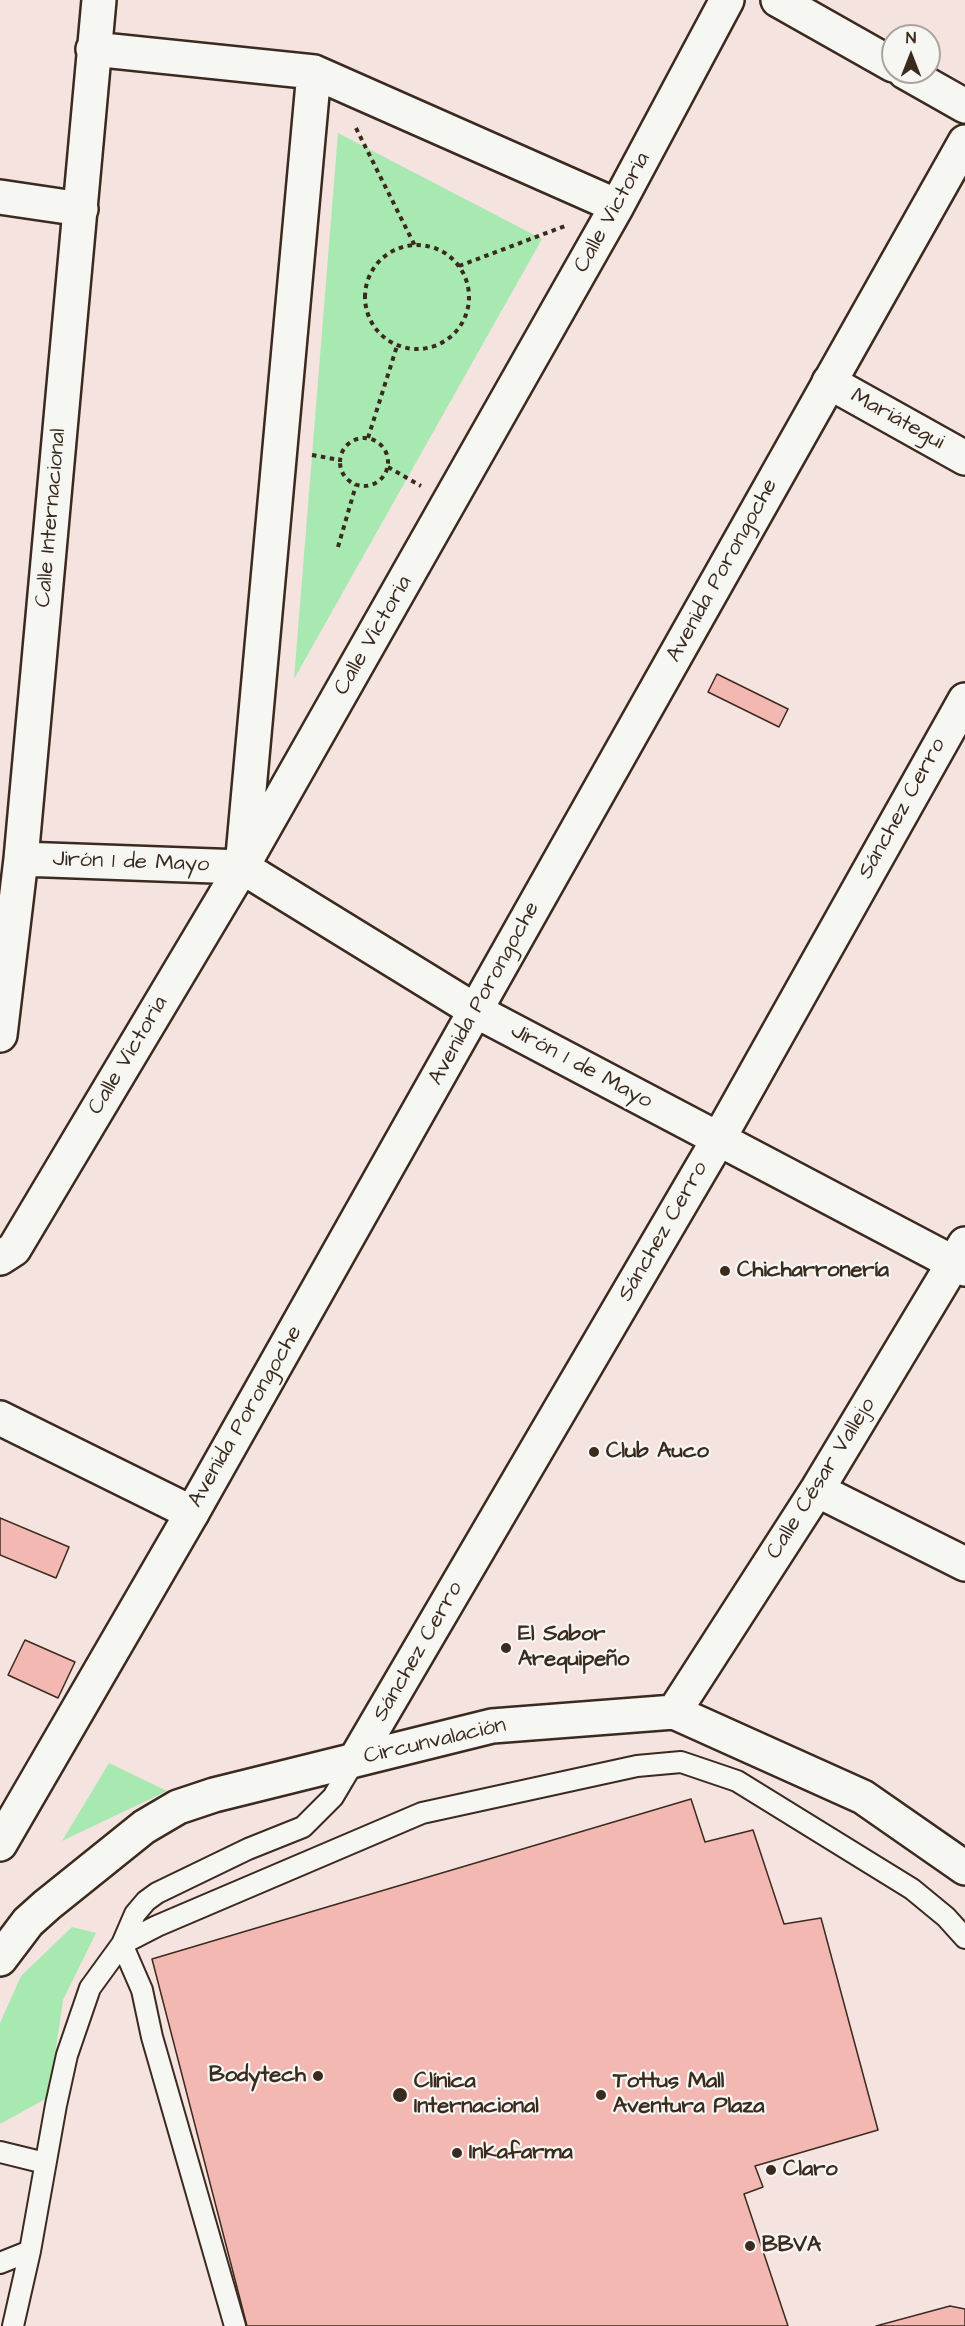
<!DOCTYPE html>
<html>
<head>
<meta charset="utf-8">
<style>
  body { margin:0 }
  #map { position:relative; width:965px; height:2326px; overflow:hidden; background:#f5e3df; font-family:"Architects Daughter",sans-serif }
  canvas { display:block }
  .north { position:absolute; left:881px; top:24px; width:60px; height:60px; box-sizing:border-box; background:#f6f6f2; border:2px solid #aba49d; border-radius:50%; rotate:0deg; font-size:16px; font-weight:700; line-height:24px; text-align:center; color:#3b2a1e }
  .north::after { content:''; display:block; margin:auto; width:21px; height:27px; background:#3b2a1e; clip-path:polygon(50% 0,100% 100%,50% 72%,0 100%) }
</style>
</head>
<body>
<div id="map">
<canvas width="965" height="2326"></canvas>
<div class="north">N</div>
</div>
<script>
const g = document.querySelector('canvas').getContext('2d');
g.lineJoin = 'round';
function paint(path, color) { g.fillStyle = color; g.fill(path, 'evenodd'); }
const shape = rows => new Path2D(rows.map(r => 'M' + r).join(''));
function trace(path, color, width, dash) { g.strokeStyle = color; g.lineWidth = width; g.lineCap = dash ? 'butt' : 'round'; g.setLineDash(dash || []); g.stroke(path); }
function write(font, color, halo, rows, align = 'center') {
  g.font = font + ' "Architects Daughter",sans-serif'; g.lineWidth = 4.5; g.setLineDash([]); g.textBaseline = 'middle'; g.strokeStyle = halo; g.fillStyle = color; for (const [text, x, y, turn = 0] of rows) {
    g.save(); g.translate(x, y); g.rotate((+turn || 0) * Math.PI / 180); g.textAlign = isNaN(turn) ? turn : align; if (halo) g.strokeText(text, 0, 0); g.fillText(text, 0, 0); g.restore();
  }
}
const green = shape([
  [338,133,542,239,294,679],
  [109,1763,167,1791,62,1841],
  [72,1927,96,1933,63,2000,49,2097,0,2124,0,2023,21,1976]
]);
const building = shape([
  [717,674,788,709,779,727,708,692,717,674],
  [0,1518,69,1547,56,1578,0,1555,0,1518],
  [25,1640,75,1662,58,1698,8,1675,25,1640],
  [691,1799,705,1842,753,1830,784,1924,821,1918,878,2130,755,2166,763,2187,744,2194,788,2326,247,2326,152,1959,691,1799],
  [950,2306,965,2309,965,2326,876,2326,950,2306]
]);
const path = shape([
  [356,128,415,246],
  '365 297a52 52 0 1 1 104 0a52 52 0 1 1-104 0Z',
  [459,266,565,226],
  [368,438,397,346],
  '340 462a24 24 0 1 1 48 0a24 24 0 1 1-48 0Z',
  [312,455,340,460],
  [388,467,421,486],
  [338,547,356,485]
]);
const service = shape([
  [122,1944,157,1926,422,1813,637,1766,681,1762,737,1781,912,1889,946,1917,965,1938],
  [122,1944,142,1990,152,2037,235,2326],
  [0,2152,45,2163],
  [0,2263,30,2251],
  [13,2326,30,2251,56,2105,67,2055,90,1988,122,1944,135,1914,146,1901,157,1893,248,1849,303,1827,333,1797,355,1760]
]);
const minor = shape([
  [778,0,893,65],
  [93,49,314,72,617,206],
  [905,72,965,106],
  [0,197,81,209],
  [829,382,965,458],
  [243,856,314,72],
  [21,859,242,867,476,1011,965,1269],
  [0,1035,21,859,99,0],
  [0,1258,14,1249,242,867,617,206,727,0],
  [0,1418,192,1513],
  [817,1490,965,1564],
  [674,1712,817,1490,965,1244],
  [355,1760,718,1140,965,700],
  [0,1959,28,1922,47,1905,144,1827,178,1807,214,1795,492,1726,674,1712,863,1797,965,1868]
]);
const secondary = shape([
  [0,1844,192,1513,965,142]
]);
const markers = [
  [725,1271,6,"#3b2a1e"],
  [594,1452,6,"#3b2a1e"],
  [506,1648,6,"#3b2a1e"],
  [318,2076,6,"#3b2a1e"],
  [400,2095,8,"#3b2a1e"],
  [601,2095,6,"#3b2a1e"],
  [457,2153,6,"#3b2a1e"],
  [771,2170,6,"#3b2a1e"],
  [750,2246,6,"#3b2a1e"]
];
const streetNames = [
  ["Calle Victoria",613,213,-61],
  ["Mariátegui",897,420,29],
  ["Calle Internacional",52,518,-85],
  ["Avenida Porongoche",723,571,-61],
  ["Calle Victoria",374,636,-60],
  ["Sánchez Cerro",903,809,-61],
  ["Jirón 1 de Mayo",131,863,2],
  ["Avenida Porongoche",485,994,-61],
  ["Calle Victoria",129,1056,-59],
  ["Jirón 1 de Mayo",581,1067,28],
  ["Sánchez Cerro",664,1232,-60],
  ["Avenida Porongoche",246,1417,-60],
  ["Calle César Vallejo",822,1479,-58],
  ["Sánchez Cerro",419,1652,-60],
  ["Circunvalación",435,1742,-13]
];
const poiNames = [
  ["Chicharronería",737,1271],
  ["Club Auco",606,1452],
  ["El Sabor",518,1635],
  ["Arequipeño",518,1660],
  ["Bodytech",306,2076,"right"],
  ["Clínica",414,2082],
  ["Internacional",414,2107],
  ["Tottus Mall",613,2082],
  ["Aventura Plaza",613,2107],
  ["Inkafarma",469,2153],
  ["Claro",783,2170],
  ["BBVA",762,2246]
];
paint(green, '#a8e9b2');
paint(building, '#f4b8b3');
trace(building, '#3b2a1e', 1.5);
trace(service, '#3b2a1e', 24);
trace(minor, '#3b2a1e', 38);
trace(secondary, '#3b2a1e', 38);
trace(path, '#3b2a1e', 4, [4.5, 4.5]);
trace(service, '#f6f6f2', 20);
trace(minor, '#f6f6f2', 33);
trace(secondary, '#f6f6f2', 33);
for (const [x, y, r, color] of markers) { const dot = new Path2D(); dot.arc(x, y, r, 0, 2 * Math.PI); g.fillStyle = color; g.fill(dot); trace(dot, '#f6f6f2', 2); }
write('22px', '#3b2a1e', '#f6f6f2', streetNames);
write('bold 22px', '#3b2a1e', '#f6f6f2', poiNames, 'left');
</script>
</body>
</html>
